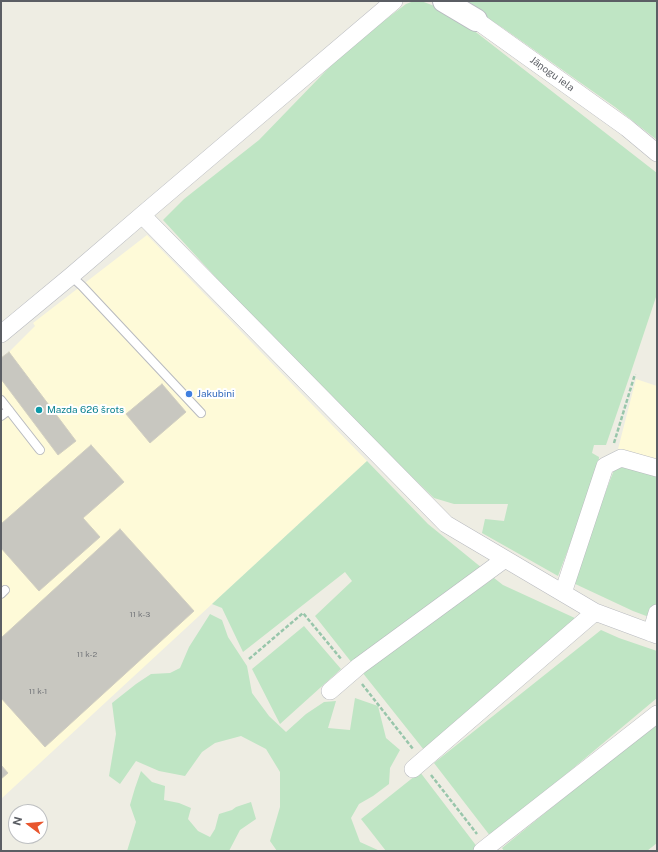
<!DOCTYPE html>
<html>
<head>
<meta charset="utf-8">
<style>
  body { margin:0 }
  #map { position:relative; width:658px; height:852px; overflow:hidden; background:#eeede3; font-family:"Public Sans",sans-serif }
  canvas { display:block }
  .frame { position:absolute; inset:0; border:2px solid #5b5e64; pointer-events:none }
  .north { position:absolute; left:8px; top:804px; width:40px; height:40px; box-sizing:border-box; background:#fff; border:1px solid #bdbfc1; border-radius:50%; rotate:286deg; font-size:11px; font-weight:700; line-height:16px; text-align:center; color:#5b5e64 }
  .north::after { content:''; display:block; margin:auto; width:14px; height:18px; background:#e8562e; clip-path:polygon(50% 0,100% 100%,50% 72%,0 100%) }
</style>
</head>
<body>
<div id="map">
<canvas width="658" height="852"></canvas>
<div class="frame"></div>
<div class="north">N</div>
</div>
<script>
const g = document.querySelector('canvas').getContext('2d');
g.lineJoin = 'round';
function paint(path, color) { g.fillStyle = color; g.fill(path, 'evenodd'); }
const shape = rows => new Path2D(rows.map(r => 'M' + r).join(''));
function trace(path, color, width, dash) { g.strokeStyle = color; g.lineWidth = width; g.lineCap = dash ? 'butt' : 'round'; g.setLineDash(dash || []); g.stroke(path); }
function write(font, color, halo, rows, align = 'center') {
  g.font = font + ' "Public Sans",sans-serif'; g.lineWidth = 4; g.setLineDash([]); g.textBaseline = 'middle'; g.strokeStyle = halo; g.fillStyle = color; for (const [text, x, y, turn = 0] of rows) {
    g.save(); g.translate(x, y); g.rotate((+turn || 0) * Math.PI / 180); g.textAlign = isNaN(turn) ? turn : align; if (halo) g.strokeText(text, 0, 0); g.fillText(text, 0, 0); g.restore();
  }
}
const commercial = shape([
  [147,235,367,461,212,604,1,799,1,358,9,352,35,326,33,323],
  [636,379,657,386,657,461,618,449]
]);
const green = shape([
  [414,1,421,1,440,8,468,26,657,173,657,294,630,375,606,445,594,445,592,453,599,457,598,470,558,576,482,533,485,519,504,521,508,504,454,504,434,498,301,370,163,220,184,199,259,140,348,48,406,4],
  [461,1,657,1,657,140,615,107,503,28],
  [367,461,428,524,482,568,352,663,315,616,352,581,345,572,243,652,222,608,212,604],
  [618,465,657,475,657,620,633,611,571,582,614,470],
  [494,578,503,585,577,619,424,750,362,672],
  [210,614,222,620,228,637,247,666,252,693,269,716,286,732,306,714,324,702,336,701,328,728,350,730,355,698,378,706,386,738,400,750,390,768,389,784,373,796,359,804,351,818,360,842,380,851,277,851,270,841,280,807,280,772,266,749,241,736,215,743,202,752,185,776,159,771,136,761,120,784,109,776,116,734,112,703,136,684,151,674,170,673,180,668,189,647],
  [304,626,341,669,280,724,252,669],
  [601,630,619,638,657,651,657,698,491,837,434,763],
  [657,722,657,843,647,851,504,851,502,848],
  [141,771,152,782,165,786,164,800,179,803,191,808,188,819,198,831,210,837,215,829,219,814,232,810,236,807,251,802,256,819,240,830,229,851,127,851,136,822,130,805,135,788],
  [420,772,478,848,474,851,386,851,361,819]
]);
const building = shape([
  [9,352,76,441,58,455,1,379,1,358,9,352],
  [162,384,186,412,150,443,126,414,162,384],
  [91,445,124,482,83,518,100,537,39,591,1,548,1,524,91,445],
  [120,529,194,611,45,747,1,698,1,638,120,529],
  [1,765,8,773,1,779,1,765]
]);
const path = shape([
  [614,443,635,374],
  [249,659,303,613,342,660],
  [362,684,413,749],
  [431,775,477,834]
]);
const lane = shape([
  [71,276,82,286,201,413],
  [1,400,40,450],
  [1,416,9,410],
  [1,594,5,590]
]);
const street = shape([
  [476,20,627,128,657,153],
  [142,215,446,524,595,612,657,635],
  [1,334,71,276,142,215,394,1],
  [563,593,605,466,621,458,657,468],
  [651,633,657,613],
  [330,691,359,666,505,559],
  [413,769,595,612],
  [482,851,657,714]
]);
const secondary = shape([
  [444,1,476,20]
]);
const markers = [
  [189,394,4,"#3f7fe0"],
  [39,410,4,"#0f9aa8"]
];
const numberNames = [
  ["11 k-3",140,615],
  ["11 k-2",87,655],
  ["11 k-1",38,692]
];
const streetNames = [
  ["Jāņogu iela",552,74,36]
];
const shopNames = [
  ["Jakubini",197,394]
];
const cultureNames = [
  ["Mazda 626 šrots",47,410]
];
paint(commercial, '#fefad8');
paint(green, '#bfe5c4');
paint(building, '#c8c7c0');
trace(building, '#d2cfc1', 1);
trace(lane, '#b8babf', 10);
trace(street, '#b8babf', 18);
trace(secondary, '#b8bbc1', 24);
trace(path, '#98c6ab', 2.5, [4, 2]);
trace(lane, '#fff', 8);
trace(street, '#fff', 17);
trace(secondary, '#fff', 22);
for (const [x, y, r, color] of markers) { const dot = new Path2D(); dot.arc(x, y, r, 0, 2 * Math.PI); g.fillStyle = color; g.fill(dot); trace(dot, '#fff', 1.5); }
write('8px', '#76787b', null, numberNames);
write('10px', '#5b5e64', '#fff', streetNames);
write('10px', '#366cbe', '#fff', shopNames, 'left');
write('10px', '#0d838f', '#fff', cultureNames, 'left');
</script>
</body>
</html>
